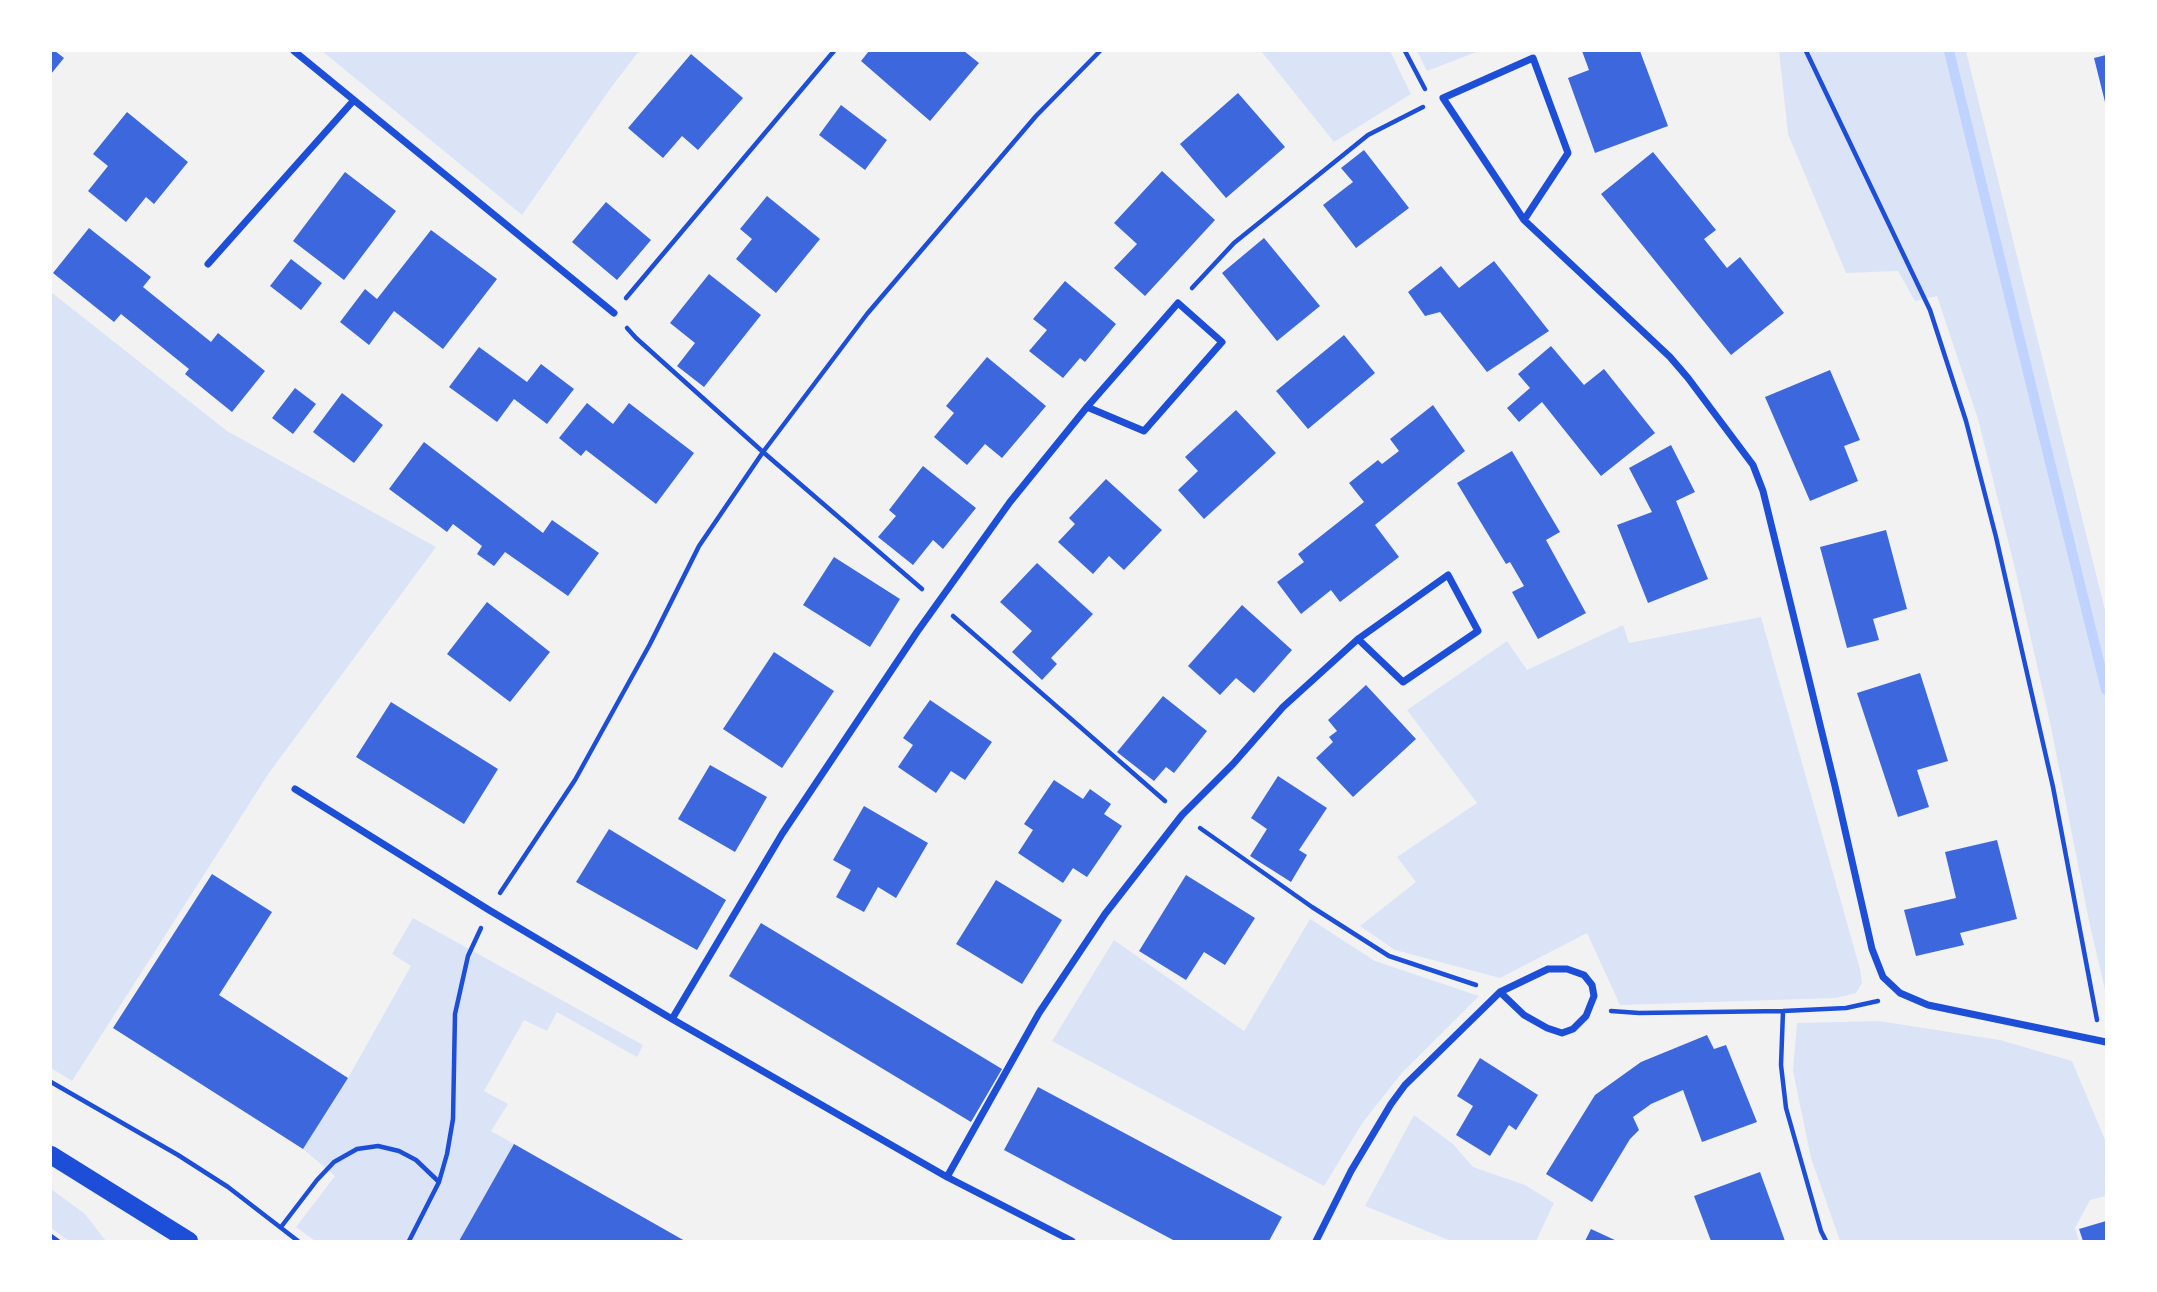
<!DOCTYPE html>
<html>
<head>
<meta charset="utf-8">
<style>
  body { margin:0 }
  #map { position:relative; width:2157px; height:1292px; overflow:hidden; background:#f2f2f2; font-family:"PT Sans Narrow",sans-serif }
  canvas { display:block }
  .frame { position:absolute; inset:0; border:52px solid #fff; pointer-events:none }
</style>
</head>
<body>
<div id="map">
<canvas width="2157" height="1292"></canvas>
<div class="frame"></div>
</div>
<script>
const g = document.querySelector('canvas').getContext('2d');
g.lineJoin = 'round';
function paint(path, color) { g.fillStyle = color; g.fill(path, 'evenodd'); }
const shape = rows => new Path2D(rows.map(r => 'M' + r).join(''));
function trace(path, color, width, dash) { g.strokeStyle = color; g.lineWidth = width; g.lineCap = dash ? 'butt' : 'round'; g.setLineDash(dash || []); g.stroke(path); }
const green = shape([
  [322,51,639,51,610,89,522,215],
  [1261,51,1390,51,1411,94,1334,142],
  [1417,51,1479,51,1427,71],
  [1779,51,1966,51,2106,614,2106,994,2089,921,2051,727,2016,573,1978,419,1937,296,1915,301,1898,271,1846,273,1788,134],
  [51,292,227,431,436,547,269,773,72,1081,51,1068],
  [1761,617,1860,969,1862,983,1856,993,1836,998,1620,1005,1587,933,1500,978,1395,950,1360,926,1416,882,1397,857,1477,803,1407,710,1507,641,1527,670,1623,625,1629,643],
  [413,918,643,1045,637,1057,557,1012,547,1031,524,1020,484,1091,508,1104,491,1131,514,1144,459,1241,315,1241,296,1227,335,1176,303,1149,348,1078,411,966,392,954],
  [1310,919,1375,961,1479,996,1401,1074,1363,1122,1324,1186,1052,1041,1114,940,1244,1031],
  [1879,1021,2000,1040,2072,1061,2106,1142,2106,1196,2090,1200,2075,1228,2079,1241,1840,1241,1811,1158,1793,1071,1797,1023],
  [1414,1115,1453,1144,1473,1167,1525,1185,1554,1203,1536,1241,1451,1241,1365,1206],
  [51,1189,85,1214,106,1241,69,1241,51,1228]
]);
const stream = shape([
  [1949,51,2106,690]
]);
const building = shape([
  [51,51,55,51,64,58,51,74],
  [869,51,964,51,979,63,930,121,861,61],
  [1582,51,1640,51,1668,126,1595,153,1568,78,1589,70],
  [691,54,743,98,698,150,682,136,663,158,628,128],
  [2106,55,2106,102,2105,102,2094,58],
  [1238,93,1285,147,1226,198,1180,144],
  [841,105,887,140,865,170,819,135],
  [127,112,188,162,154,204,146,197,126,222,88,191,108,166,93,154],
  [1364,150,1409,208,1356,248,1323,205,1353,182,1341,168],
  [1653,152,1716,230,1704,239,1727,268,1740,257,1784,313,1731,355,1601,194],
  [1162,171,1215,220,1145,296,1114,268,1137,244,1114,223],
  [345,172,396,211,344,280,293,241],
  [767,196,820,239,776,293,736,259,752,239,740,229],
  [606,202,651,240,617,280,572,242],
  [89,228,151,277,143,287,211,342,218,333,265,371,232,412,185,374,189,369,121,314,114,322,53,273],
  [431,230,497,279,443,349,394,311,369,345,340,322,365,289,377,299],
  [1264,238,1320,306,1277,341,1222,273],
  [291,259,322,283,301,310,270,286],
  [1494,261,1549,331,1487,372,1440,312,1425,316,1408,292,1441,266,1459,288],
  [709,274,761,315,704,387,677,366,695,343,670,323],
  [1065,281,1116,324,1085,362,1080,358,1063,378,1029,351,1047,330,1033,319],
  [1344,335,1375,373,1308,429,1276,391],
  [1551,346,1584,385,1604,369,1655,433,1601,476,1542,402,1519,422,1507,408,1530,388,1518,374],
  [479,347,527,382,541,364,574,389,547,424,514,399,497,422,449,387],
  [987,357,1046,406,1002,458,985,444,967,465,934,437,954,413,946,406],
  [1830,370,1860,440,1844,446,1858,481,1810,501,1765,397],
  [295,388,316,404,293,434,272,418],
  [342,393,383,425,354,463,313,432],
  [587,403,613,424,629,403,694,453,656,504,586,450,581,456,559,438],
  [1433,405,1465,451,1375,525,1399,557,1340,602,1331,590,1301,614,1277,582,1304,562,1298,554,1364,502,1349,483,1378,460,1382,464,1399,451,1390,439],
  [1236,410,1276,453,1204,519,1178,490,1198,471,1185,457],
  [424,442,543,533,552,520,599,553,568,596,505,552,494,566,477,554,482,546,453,524,447,532,389,489],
  [1671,445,1695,492,1676,501,1708,579,1648,603,1617,525,1652,512,1629,468],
  [1512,451,1560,532,1546,540,1586,613,1538,639,1512,592,1524,586,1510,562,1506,564,1457,483],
  [923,466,976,508,943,549,933,540,913,565,878,537,896,516,889,510],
  [1106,479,1162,530,1124,570,1109,556,1093,574,1058,542,1075,524,1069,518],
  [1886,530,1907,609,1873,619,1879,640,1847,648,1820,547],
  [834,557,900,599,870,647,803,605],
  [1037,563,1093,614,1051,658,1057,664,1042,680,1012,652,1032,631,1000,602],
  [487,602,550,652,510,702,447,654],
  [1242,605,1292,650,1254,693,1236,678,1220,695,1188,666],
  [774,652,834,691,782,768,723,729],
  [1920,673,1948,761,1917,770,1929,807,1898,817,1857,693],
  [1366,685,1416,739,1353,797,1316,758,1333,742,1329,737,1337,731,1328,720],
  [1163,696,1207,731,1174,773,1166,767,1154,781,1117,752],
  [930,700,992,742,965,780,951,771,936,793,898,767,913,745,903,738],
  [391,702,498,769,464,824,356,757],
  [710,765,767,797,735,852,678,819],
  [1278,776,1327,808,1299,850,1307,855,1291,882,1250,856,1267,829,1251,818],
  [1054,780,1083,799,1090,789,1111,804,1104,814,1122,826,1087,877,1073,868,1063,883,1018,853,1033,830,1024,824],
  [864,806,928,843,896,898,878,887,864,912,836,897,851,870,833,860],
  [609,829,726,900,697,950,576,882],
  [1997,840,2017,919,1960,933,1964,945,1916,956,1904,910,1956,898,1945,852],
  [212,874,272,912,219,995,348,1078,303,1149,113,1028],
  [1186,875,1255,918,1225,965,1204,952,1186,980,1139,951],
  [996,880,1062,920,1022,984,956,944],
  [761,923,1002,1069,971,1122,729,976],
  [1707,1035,1714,1049,1726,1045,1757,1122,1702,1142,1683,1090,1651,1104,1633,1117,1639,1130,1630,1139,1592,1202,1546,1174,1595,1095,1641,1062],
  [1480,1058,1538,1095,1516,1130,1509,1125,1490,1156,1456,1135,1473,1106,1457,1096],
  [1038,1087,1282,1217,1269,1241,1175,1241,1004,1150],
  [514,1144,685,1241,459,1241],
  [1760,1172,1785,1241,1711,1241,1694,1196],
  [2106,1221,2106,1241,2083,1241,2079,1229],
  [1591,1229,1617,1241,1585,1241]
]);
const path = shape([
  [1405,51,1425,89],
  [1806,51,1930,310,1966,421,1996,537,2053,787,2097,1020],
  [1192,288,1234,243,1368,135,1423,107],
  [626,298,834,51],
  [627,328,636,338,763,452,922,589],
  [953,616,1165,801],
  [1200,828,1312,907,1389,956,1476,985],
  [500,893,575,780,650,644,699,546,763,452,867,314,1036,116,1100,51],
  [1611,1011,1639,1013,1783,1011,1846,1008,1878,1001],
  [1783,1011,1781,1065,1786,1108,1821,1231,1826,1241],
  [51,1082,178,1155,228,1187,298,1241],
  [281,1227,317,1180,334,1162,357,1149,378,1146,399,1151,416,1160,439,1182],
  [51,1236,58,1241],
  [409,1241,439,1182,447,1154,453,1119,455,1014,468,956,481,928]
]);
const minor = shape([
  [294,51,614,313],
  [1524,220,1568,153,1533,58,1443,98,1524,220,1670,357,1688,378,1753,465,1763,491,1835,786,1872,949,1883,977,1900,993,1928,1005,2106,1042],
  [208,264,354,100],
  [295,789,489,910,672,1019,947,1177,1072,1241],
  [672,1019,782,834,917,632,1010,502,1087,407,1178,303,1222,342,1144,431,1087,407],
  [947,1177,1039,1013,1105,914,1182,815,1233,764,1283,707,1358,639,1403,682,1478,631,1448,575,1358,639],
  [1316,1241,1351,1171,1391,1104,1405,1085,1500,992,1548,969,1567,969,1584,975,1592,985,1594,996,1586,1016,1573,1029,1562,1033,1547,1028,1524,1015,1500,992]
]);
const primary = shape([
  [51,1155,189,1241]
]);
paint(green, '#dbe4f7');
trace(stream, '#bfd3fe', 10);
paint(building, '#3d67dc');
trace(path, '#1d4ed8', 4.5);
trace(minor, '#1d4ed8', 7);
trace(primary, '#1d4ed8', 18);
</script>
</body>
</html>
